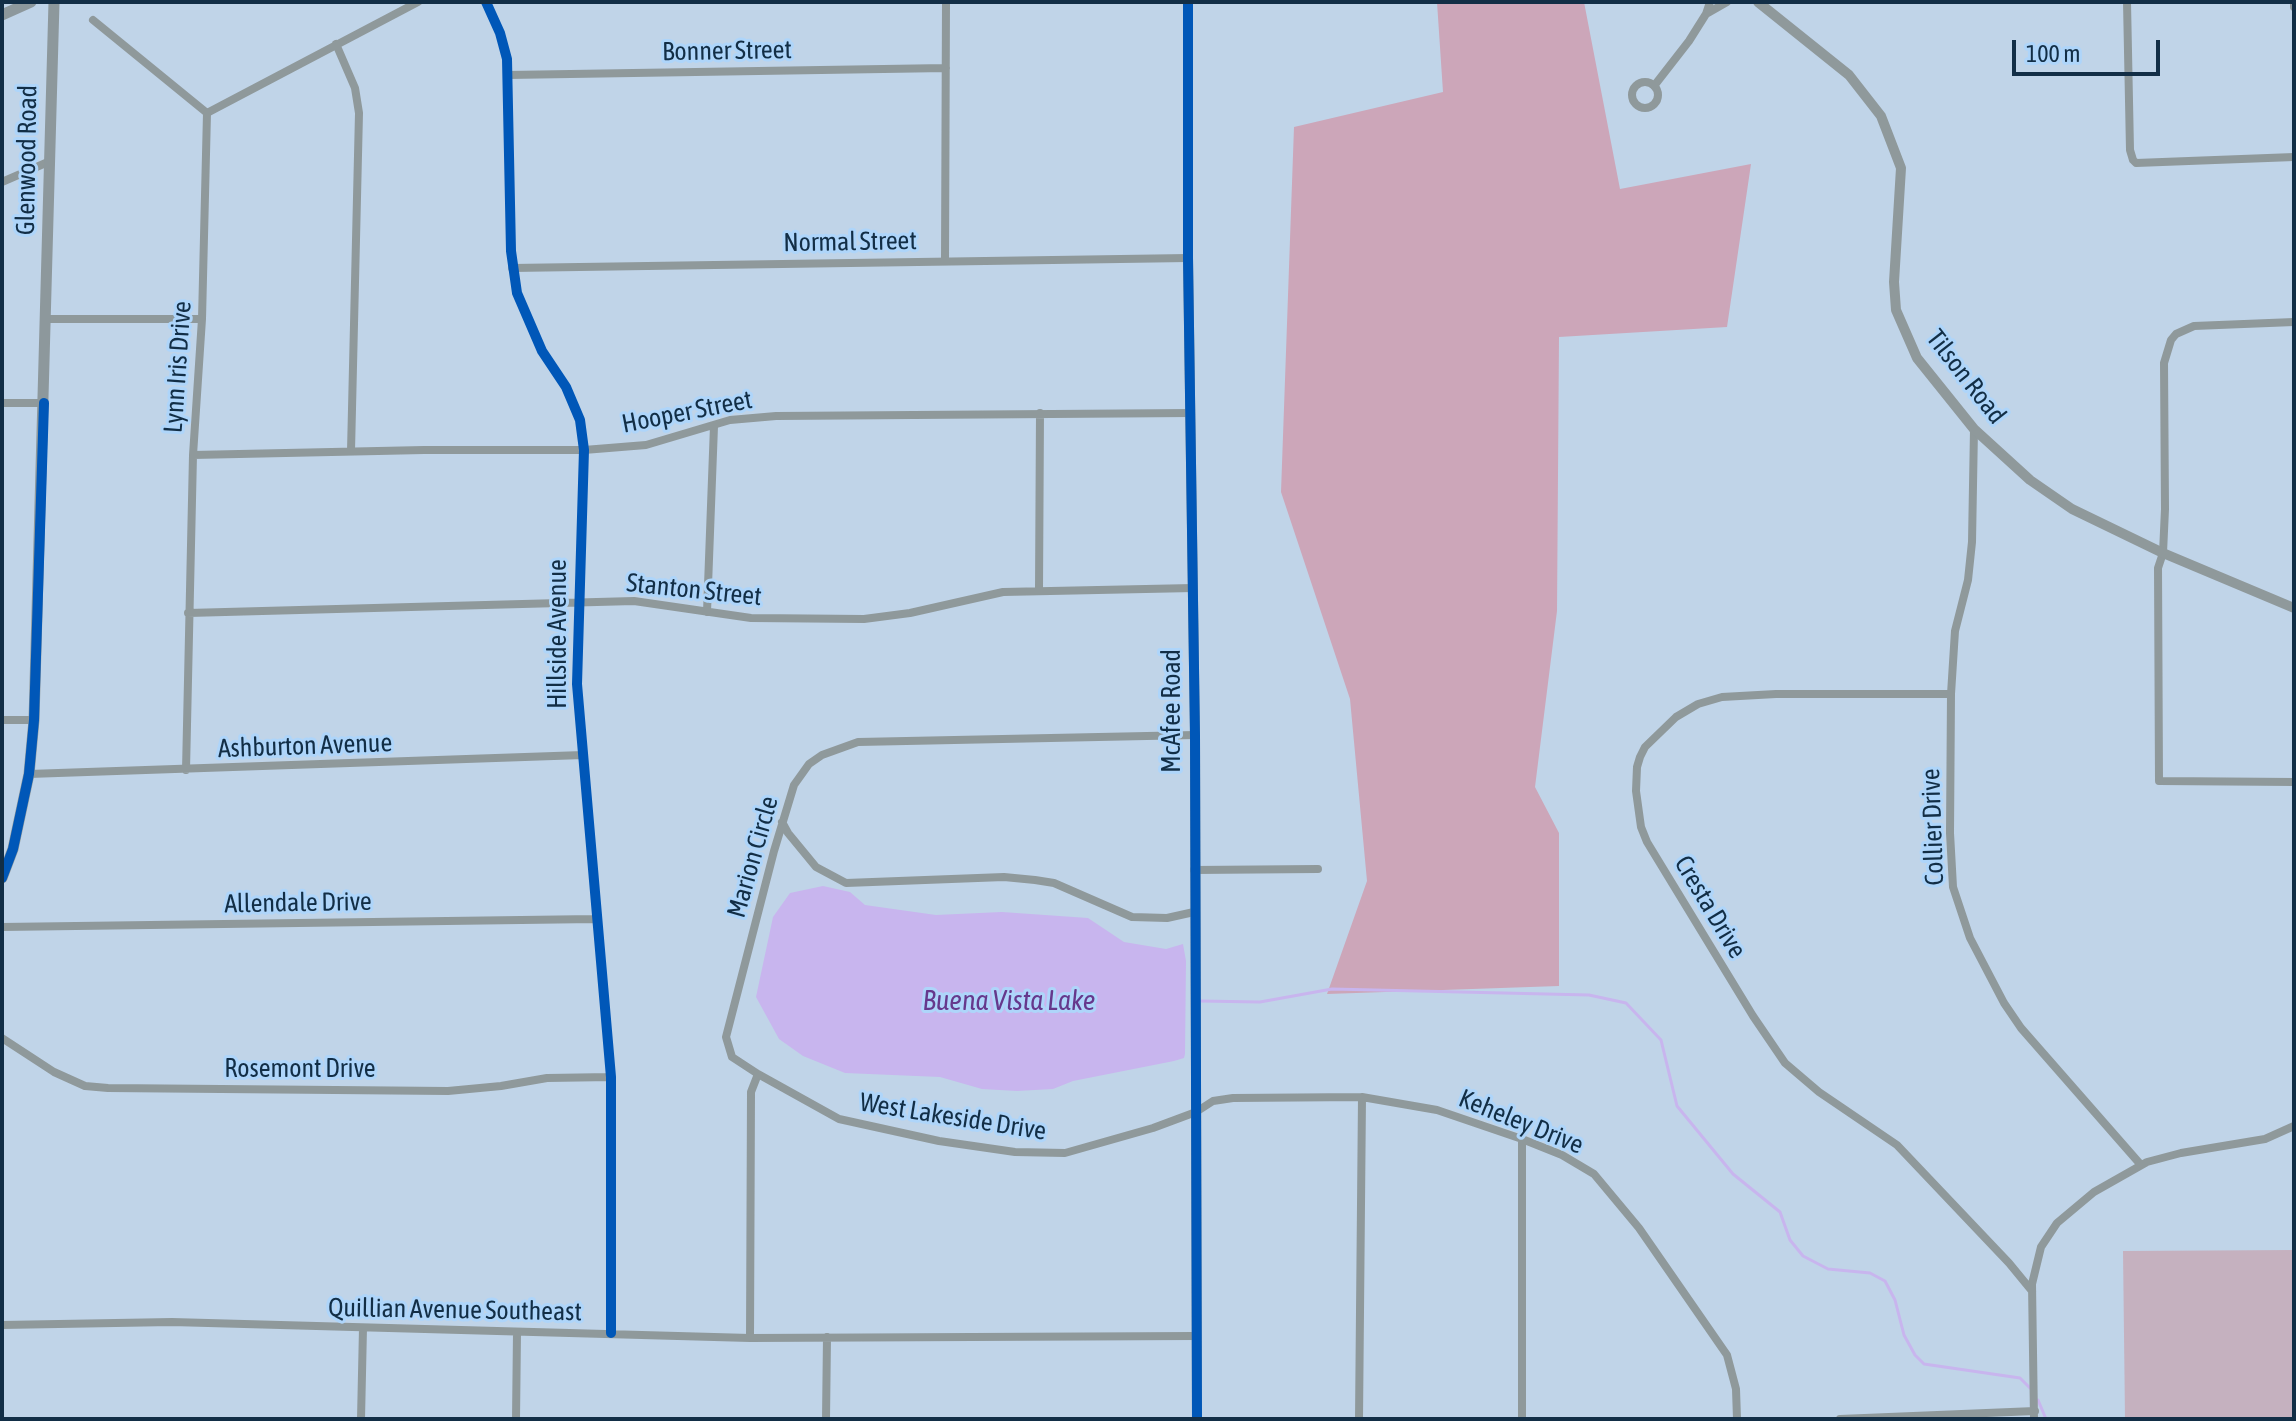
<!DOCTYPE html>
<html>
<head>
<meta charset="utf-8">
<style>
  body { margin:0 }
  #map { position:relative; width:2296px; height:1421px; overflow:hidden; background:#c0d4e8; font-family:"Asap Condensed",sans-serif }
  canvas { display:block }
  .frame { position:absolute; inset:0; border:4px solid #122e46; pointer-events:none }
  .scale { position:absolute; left:2012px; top:40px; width:148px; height:36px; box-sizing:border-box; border:4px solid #122e46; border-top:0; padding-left:10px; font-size:24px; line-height:28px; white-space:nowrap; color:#122e46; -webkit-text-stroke:6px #aed5fa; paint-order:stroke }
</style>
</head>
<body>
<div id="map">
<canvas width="2296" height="1421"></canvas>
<div class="frame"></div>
<div class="scale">100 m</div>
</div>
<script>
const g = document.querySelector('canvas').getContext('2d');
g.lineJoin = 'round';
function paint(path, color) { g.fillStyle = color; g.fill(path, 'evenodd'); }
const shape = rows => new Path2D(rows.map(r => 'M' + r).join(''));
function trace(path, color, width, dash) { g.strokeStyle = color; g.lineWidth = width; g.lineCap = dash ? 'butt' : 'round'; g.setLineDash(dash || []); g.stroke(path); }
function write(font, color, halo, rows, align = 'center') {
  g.font = font + ' "Asap Condensed",sans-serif'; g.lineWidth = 6; g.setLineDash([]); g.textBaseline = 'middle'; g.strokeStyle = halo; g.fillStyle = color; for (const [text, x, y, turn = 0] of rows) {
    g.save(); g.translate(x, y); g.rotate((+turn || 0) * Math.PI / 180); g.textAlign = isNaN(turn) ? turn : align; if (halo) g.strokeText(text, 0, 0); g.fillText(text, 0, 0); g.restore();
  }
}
const green = shape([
  [2294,1250,2294,1419,2125,1419,2123,1251]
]);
const forest = shape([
  [1437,2,1584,2,1620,189,1751,164,1727,327,1559,337,1557,611,1535,787,1559,833,1559,986,1327,994,1367,881,1350,699,1281,492,1294,127,1443,92]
]);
const water = shape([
  [823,886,850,892,865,905,936,915,1002,912,1088,918,1124,942,1166,949,1183,944,1186,961,1185,1054,1184,1058,1174,1061,1073,1081,1053,1089,1017,1091,982,1089,940,1077,845,1073,803,1056,779,1039,756,997,773,917,790,893]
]);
const stream = shape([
  [1200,1001,1260,1002,1332,989,1589,995,1626,1003,1661,1040,1677,1106,1733,1174,1780,1212,1790,1240,1803,1256,1828,1269,1870,1273,1885,1281,1895,1300,1904,1335,1915,1355,1924,1364,2020,1378,2032,1390],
  [2038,1400,2046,1419]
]);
const minor = shape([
  [486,2,500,33,507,59,511,251,517,293,542,351,566,387,580,420,584,450,577,684,611,1077,611,1333],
  [2127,2,2130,150,2133,160,2136,163,2294,157],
  [2294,2,2294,7],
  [1706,14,1727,2],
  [93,20,207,113,202,319,193,455,186,770],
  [336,44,355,88,359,113,351,451],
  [508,75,946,68],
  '1632 95a13 13 0 1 1 26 0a13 13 0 1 1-26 0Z',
  [1654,86,1689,41,1706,14,1710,2],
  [207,113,418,2],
  [2,182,48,162],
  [945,260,946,2],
  [512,268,1188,258],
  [46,319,202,319],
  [2294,322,2194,326,2176,334,2171,340,2164,363,2165,509,2163,553,2158,568,2159,781,2294,782],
  [2,403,44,403],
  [1974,429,1972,542,1968,580,1955,631,1951,694,1950,833,1953,887,1970,938,2004,1003,2021,1028,2141,1165],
  [193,455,424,450,584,450,646,445,730,420,776,416,1190,413],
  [1039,589,1040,413],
  [707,612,714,426],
  [188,613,634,601,751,618,864,619,910,613,1003,592,1193,588],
  [1951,694,1776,694,1722,697,1698,704,1676,717,1645,747,1640,757,1637,767,1636,791,1641,827,1647,842,1753,1016,1785,1063,1819,1092,1897,1145,2009,1263,2032,1291],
  [2,720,34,720],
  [29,774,583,755],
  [782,822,788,833,816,867,846,883,1004,877,1035,880,1054,883,1132,917,1167,918,1194,912],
  [1194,870,1318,869],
  [2,927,595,919],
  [2,1038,54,1072,85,1086,108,1088,448,1091,501,1086,547,1078,611,1077],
  [758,1074,839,1119,939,1141,1015,1152,1065,1153,1153,1128,1196,1112,1213,1101,1233,1098,1362,1097,1437,1110,1522,1139,1562,1155,1594,1174,1639,1228,1727,1355,1736,1389,1737,1419],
  [2,1325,172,1322,750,1338,1195,1336],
  [750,1338,751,1092,758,1074,732,1057,726,1037,774,851,794,785,809,764,822,755,858,742,1195,735],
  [361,1419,363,1328],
  [516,1419,517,1333],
  [826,1419,827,1337],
  [1359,1419,1362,1097],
  [1522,1419,1522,1139],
  [1840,1419,2035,1411],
  [2034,1419,2032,1284,2041,1247,2057,1223,2094,1192,2147,1162,2181,1153,2265,1139,2294,1126]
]);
const tertiary = shape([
  [1188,2,1188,258,1195,735,1197,1419],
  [1758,2,1849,75,1881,116,1901,168,1894,282,1896,310,1917,358,1974,429,2030,480,2072,509,2163,553,2294,608]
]);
const secondary = shape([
  [2,15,31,2],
  [2,878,13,849,29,774,34,720,54,2]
]);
const cycleway = shape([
  [486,2,500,33,507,59,511,251,517,293,542,351,566,387,580,420,584,450,577,684,611,1077,611,1333],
  [1188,2,1188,258,1195,735,1197,1419],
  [2,878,13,849,29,774,34,720,44,403]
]);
const streetNames = [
  ["Bonner Street",727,51,-1],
  ["Glenwood Road",27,160,-89],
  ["Normal Street",850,242,-1],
  ["Lynn Iris Drive",178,367,-86],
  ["Tilson Road",1966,377,52],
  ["Hooper Street",687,412,-11],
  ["Stanton Street",694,590,6],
  ["Hillside Avenue",558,634,-90],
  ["McAfee Road",1172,711,-90],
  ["Ashburton Avenue",305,746,-2],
  ["Collier Drive",1933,827,-92],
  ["Marion Circle",753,857,-74],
  ["Allendale Drive",298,903,-1],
  ["Cresta Drive",1710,907,59],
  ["Rosemont Drive",300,1069],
  ["West Lakeside Drive",953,1117,9],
  ["Keheley Drive",1521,1122,22],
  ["Quillian Avenue Southeast",455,1310,1]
];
const waterNames = [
  ["Buena Vista Lake",1009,1001]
];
paint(green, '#c5b1bf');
paint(forest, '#cca6b9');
paint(water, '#c8b5ee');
trace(stream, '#c8b5ee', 3);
trace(minor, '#8f999b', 8);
trace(tertiary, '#8f999b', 10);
trace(secondary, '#8d989c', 11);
trace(cycleway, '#0057b8', 10);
write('26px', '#122e46', '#aed5fa', streetNames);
write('italic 28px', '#66388c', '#aed5fa', waterNames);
</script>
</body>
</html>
